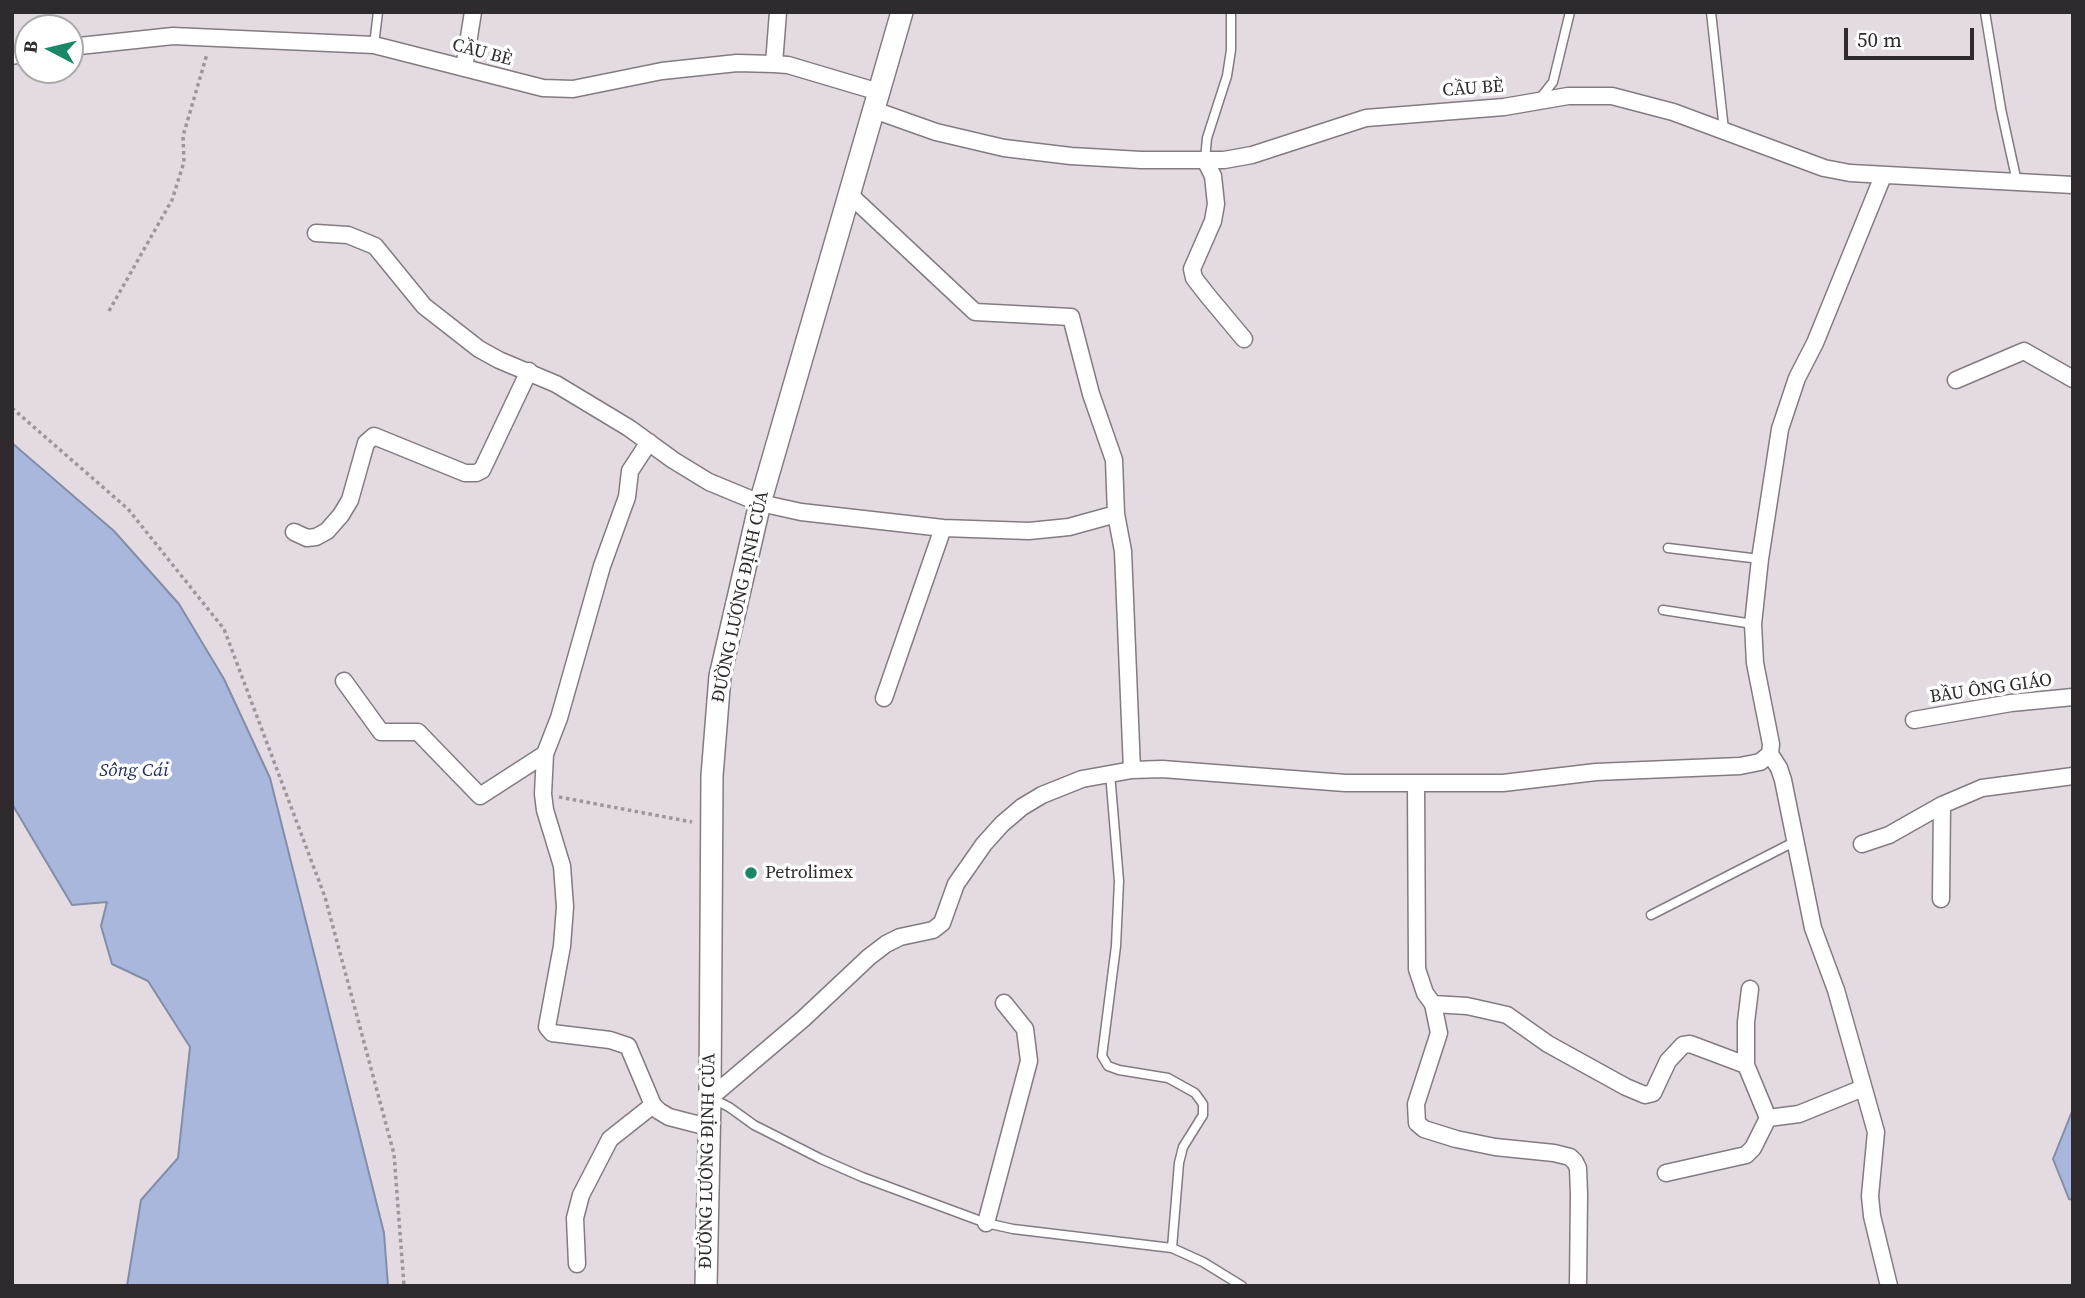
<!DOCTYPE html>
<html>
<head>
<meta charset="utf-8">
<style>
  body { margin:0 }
  #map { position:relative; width:2085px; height:1298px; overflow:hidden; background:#e4dbe2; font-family:"Source Serif 4",serif }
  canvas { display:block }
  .frame { position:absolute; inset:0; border:14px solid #2e2a2d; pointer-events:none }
  .north { position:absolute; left:14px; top:14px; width:70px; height:70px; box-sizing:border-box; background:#fff; border:2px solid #abaaab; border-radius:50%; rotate:277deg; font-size:19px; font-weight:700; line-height:28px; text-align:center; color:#2e2a2d }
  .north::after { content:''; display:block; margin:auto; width:24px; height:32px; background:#188867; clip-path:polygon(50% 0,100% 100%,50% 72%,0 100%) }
  .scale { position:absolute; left:1844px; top:28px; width:130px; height:32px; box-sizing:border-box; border:4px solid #2e2a2d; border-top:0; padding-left:9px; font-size:21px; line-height:24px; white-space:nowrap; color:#2e2a2d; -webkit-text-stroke:5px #fff; paint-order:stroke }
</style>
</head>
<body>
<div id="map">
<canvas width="2085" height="1298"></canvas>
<div class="frame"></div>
<div class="north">B</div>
<div class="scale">50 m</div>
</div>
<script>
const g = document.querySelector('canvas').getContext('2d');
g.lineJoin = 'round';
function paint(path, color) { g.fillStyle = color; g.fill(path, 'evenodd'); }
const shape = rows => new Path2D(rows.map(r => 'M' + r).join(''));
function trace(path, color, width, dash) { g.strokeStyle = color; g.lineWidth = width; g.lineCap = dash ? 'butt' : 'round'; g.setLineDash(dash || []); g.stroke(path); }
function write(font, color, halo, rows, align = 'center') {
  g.font = font + ' "Source Serif 4",serif'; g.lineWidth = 7; g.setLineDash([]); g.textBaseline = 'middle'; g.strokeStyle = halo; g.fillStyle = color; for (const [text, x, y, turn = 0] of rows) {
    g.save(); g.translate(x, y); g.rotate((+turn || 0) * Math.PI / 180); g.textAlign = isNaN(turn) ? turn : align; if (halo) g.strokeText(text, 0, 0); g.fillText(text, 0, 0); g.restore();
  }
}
const water = shape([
  [12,443,114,531,179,604,224,679,270,778,384,1233,388,1286,127,1286,141,1200,178,1158,190,1047,148,981,112,964,101,926,107,902,72,905,12,804,12,443],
  [2073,1109,2073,1200,2069,1199,2053,1159,2073,1109]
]);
const path = shape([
  [109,311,172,200,184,162,183,136,207,54],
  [12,408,128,509,224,629,325,897,394,1154,404,1286],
  [559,797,692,822]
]);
const service = shape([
  [1711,12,1724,130],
  [1985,12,2001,109,2017,182],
  [374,45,378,12],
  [1538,101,1553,82,1570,12],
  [1205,160,1207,138,1227,76,1231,50,1231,12],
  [1668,548,1760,559],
  [1663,610,1753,624],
  [1110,773,1119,881,1116,946,1102,1056,1108,1066,1119,1070,1168,1078,1195,1093,1203,1104,1203,1115,1183,1147,1179,1163,1172,1248],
  [1651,915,1794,842],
  [713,1099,729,1107,754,1125,821,1159,862,1177,986,1223,1013,1229,1172,1248,1203,1262,1242,1286]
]);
const minor = shape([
  [70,47,173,36,374,45,543,88,573,89,662,71,737,63,774,64,788,65,879,92],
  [12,56,28,53],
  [774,64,778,12],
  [464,68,473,12],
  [874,110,936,132,1004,148,1071,156,1141,160,1224,160,1252,155,1366,118,1504,107,1568,96,1612,96,1673,112,1824,168,1850,173,2073,185],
  [1205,160,1213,176,1216,204,1213,221,1192,269,1194,278,1208,296,1244,339],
  [849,194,975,312,1071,317,1091,394,1114,460,1116,514,1123,551,1132,770],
  [316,233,348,235,375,246,424,306,479,349,499,360,556,384,629,428,673,460,709,482,760,503,801,512,943,528,1029,531,1069,527,1116,514],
  [1956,380,2024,351,2073,379],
  [649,442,630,471,627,497,602,566,559,718,545,754,543,794,545,810,562,866,565,907,562,946,547,1027,552,1033,610,1040,628,1046,653,1105,659,1111,669,1117,708,1127],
  [294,532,307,538,316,537,327,531,341,515,350,500,366,443,374,436,465,473,476,473,482,470,529,371],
  [344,681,381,732,418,732,480,796,545,754],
  [884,698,943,528],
  [1914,720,2011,703,2073,697],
  [1770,754,1779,768,1783,780,1813,928,1836,990,1876,1132,1870,1196,1872,1216,1889,1286],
  [1416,784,1417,969,1425,993,1433,1004,1439,1033,1416,1104,1417,1123,1424,1129,1456,1139,1495,1147,1554,1153,1570,1157,1575,1162,1578,1168,1579,1194,1578,1286],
  [1862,844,1889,835,1942,805,1982,788,2073,776],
  [1941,899,1942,805],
  [1750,989,1746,1022,1746,1065,1768,1118],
  [1433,1004,1467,1006,1507,1015,1548,1044,1626,1087,1645,1095,1653,1093,1668,1061,1683,1045,1690,1044,1746,1065],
  [710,1098,803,1019,869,957,886,944,900,937,933,930,942,923,956,884,984,844,1002,824,1022,807,1042,795,1082,779,1132,770,1162,769,1345,783,1503,783,1596,772,1740,766,1760,762,1770,754,1771,744,1755,663,1753,624,1760,559,1780,429,1797,378,1815,343,1883,176],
  [1666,1173,1746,1155,1753,1148,1768,1118,1799,1114,1863,1088],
  [986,1223,1029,1061,1025,1029,1004,1003],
  [577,1264,575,1218,581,1195,610,1139,653,1105]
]);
const tertiary = shape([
  [706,1286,710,1098,712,776,720,676,760,503,902,12]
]);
const markers = [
  [751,873,7,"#188867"]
];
const streetNames = [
  ["CẦU BÈ",482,53,15],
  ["CẦU BÈ",1473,89,-4],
  ["ĐƯỜNG LƯƠNG ĐỊNH CỦA",741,597,-78],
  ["BẦU ÔNG GIÁO",1991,689,-8],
  ["ĐƯỜNG LƯƠNG ĐỊNH CỦA",708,1161,-89]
];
const poiNames = [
  ["Petrolimex",765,873]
];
const waterNames = [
  ["Sông Cái",134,771]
];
paint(water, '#a8b7db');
trace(water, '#838da7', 2);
trace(service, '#837b81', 11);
trace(minor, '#837b81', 19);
trace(tertiary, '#837b81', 24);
trace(path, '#9d969b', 3.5, [3.5, 3.5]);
trace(service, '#fff', 8);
trace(minor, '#fff', 16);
trace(tertiary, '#fff', 21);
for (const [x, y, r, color] of markers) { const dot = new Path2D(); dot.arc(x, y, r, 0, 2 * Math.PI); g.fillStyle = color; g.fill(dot); trace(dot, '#fff', 2.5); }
write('18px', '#2e2a2d', '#fff', streetNames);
write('18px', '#2e2a2d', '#fff', poiNames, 'left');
write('italic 19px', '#21305d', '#fff', waterNames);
</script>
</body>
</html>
